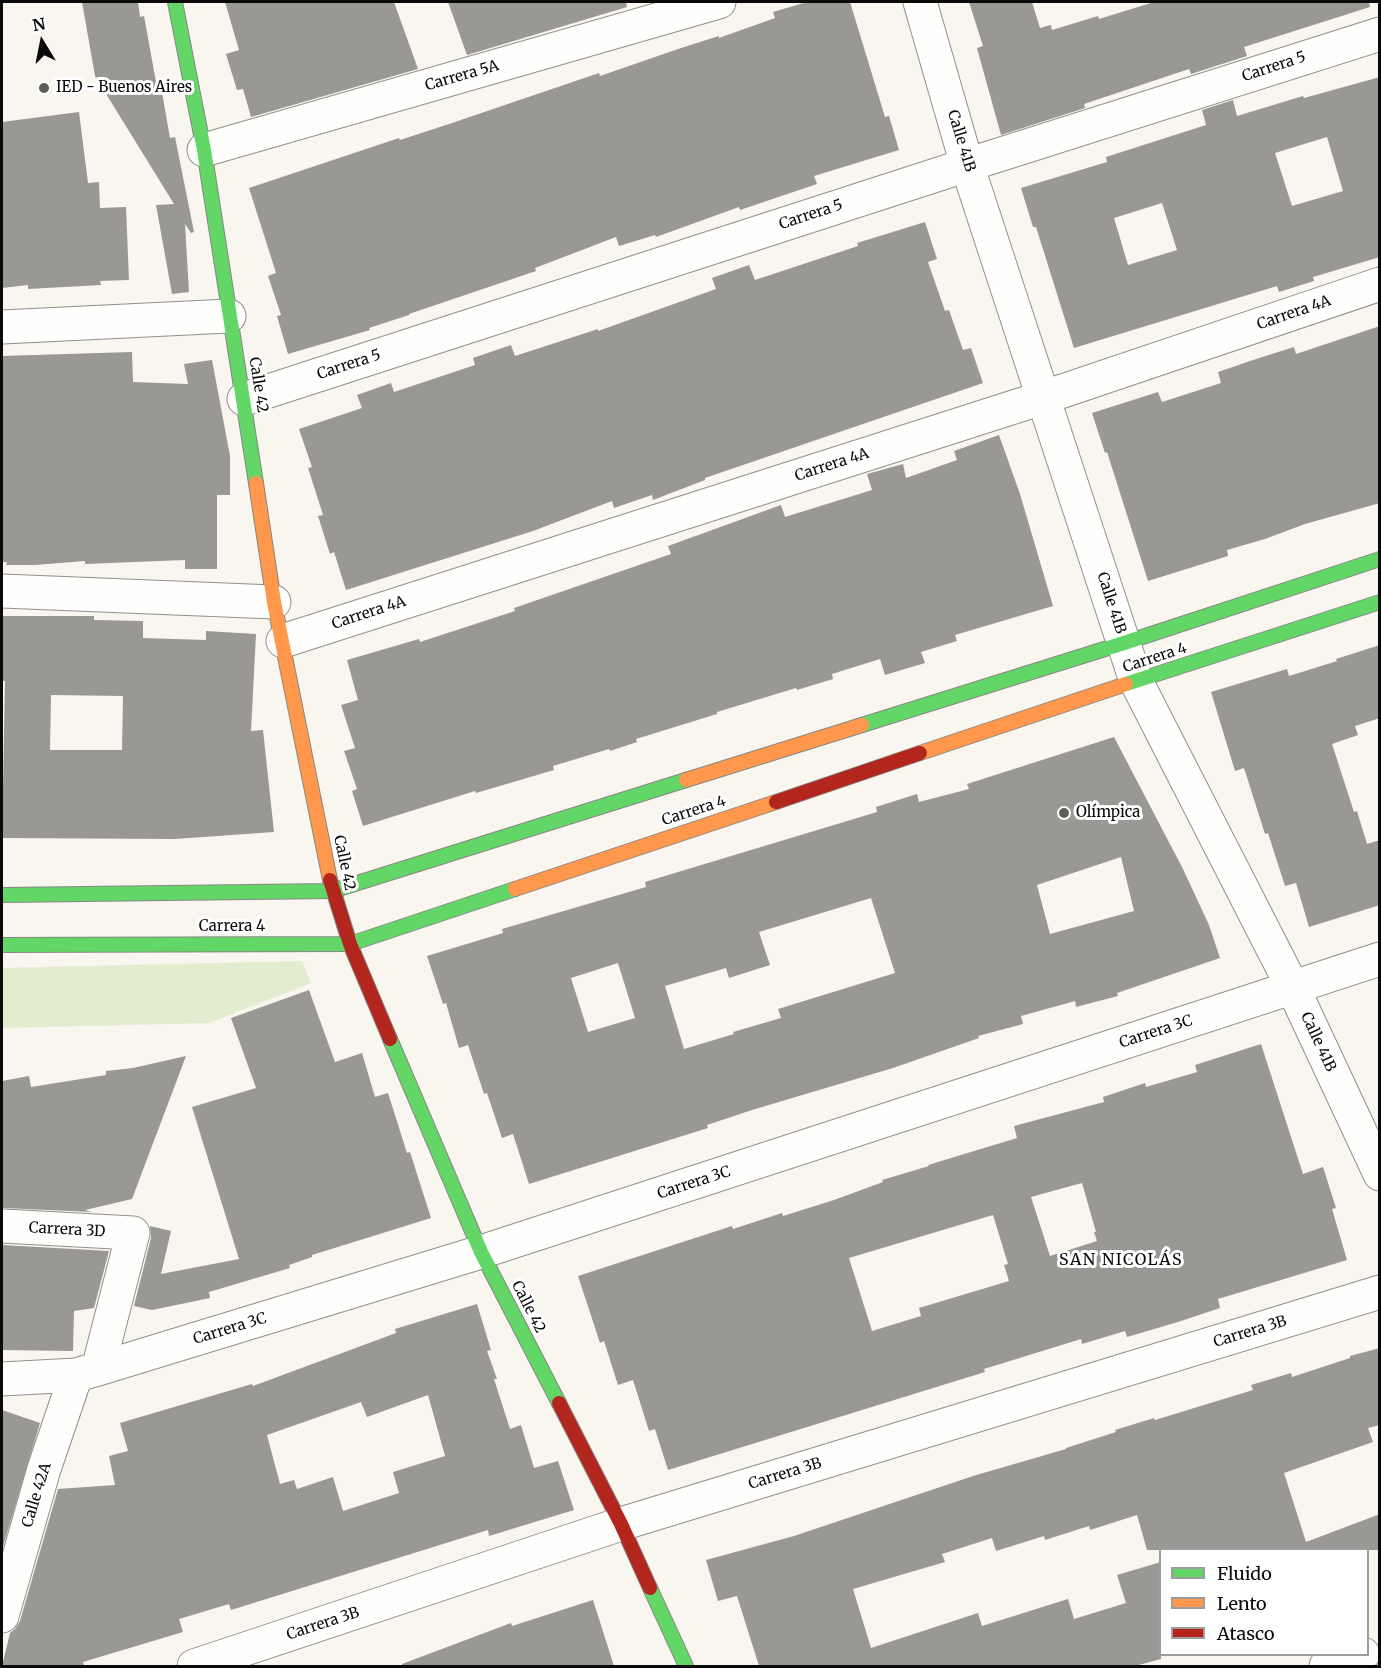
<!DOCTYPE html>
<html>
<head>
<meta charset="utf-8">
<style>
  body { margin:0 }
  #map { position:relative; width:1381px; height:1668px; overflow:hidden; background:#f8f6ee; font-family:Merriweather,serif }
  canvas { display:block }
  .frame { position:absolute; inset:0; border:3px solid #0a0a0a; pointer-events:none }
  .legend { position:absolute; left:1159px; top:1548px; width:210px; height:108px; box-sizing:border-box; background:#fff; border:2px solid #9d9d9d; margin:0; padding:8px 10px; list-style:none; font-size:18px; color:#0a0a0a }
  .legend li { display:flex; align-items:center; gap:12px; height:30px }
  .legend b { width:30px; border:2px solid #9d9d9d }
  .north { position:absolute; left:12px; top:12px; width:60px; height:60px; -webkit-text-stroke:4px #fff; paint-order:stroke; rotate:350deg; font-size:16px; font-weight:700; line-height:24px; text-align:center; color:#0a0a0a }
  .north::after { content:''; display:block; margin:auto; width:21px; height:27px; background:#0a0a0a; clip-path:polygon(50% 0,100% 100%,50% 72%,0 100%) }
</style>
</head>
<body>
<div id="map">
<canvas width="1381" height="1668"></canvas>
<div class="frame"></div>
<ul class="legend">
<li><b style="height:8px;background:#63d668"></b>Fluido</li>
<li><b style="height:8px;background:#ff974d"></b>Lento</li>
<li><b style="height:8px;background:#b3261e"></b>Atasco</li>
</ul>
<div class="north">N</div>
</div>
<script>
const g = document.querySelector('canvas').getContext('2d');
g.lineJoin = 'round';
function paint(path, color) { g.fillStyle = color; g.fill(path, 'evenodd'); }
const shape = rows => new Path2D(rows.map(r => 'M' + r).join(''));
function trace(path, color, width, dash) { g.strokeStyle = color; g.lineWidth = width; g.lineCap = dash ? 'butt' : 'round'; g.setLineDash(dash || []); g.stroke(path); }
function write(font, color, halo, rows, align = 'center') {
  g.font = font + ' Merriweather,serif'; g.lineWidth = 6; g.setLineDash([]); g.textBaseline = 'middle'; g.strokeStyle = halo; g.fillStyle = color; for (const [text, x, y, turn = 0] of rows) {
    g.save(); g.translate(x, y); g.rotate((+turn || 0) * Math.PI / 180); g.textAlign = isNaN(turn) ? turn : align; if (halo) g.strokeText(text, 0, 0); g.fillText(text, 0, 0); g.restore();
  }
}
const green = shape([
  [302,961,311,983,209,1023,2,1028,2,968]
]);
const building = shape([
  [82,2,138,2,140,17,144,16,156,82,160,81,170,138,175,137,194,232,191,233,185,224,189,292,172,294,156,205,174,204,95,76],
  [225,2,394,2,418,69,251,117,243,89,237,90,226,54,239,50],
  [448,2,626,2,627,7,467,55],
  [807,2,850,2,885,117,889,116,899,150,814,176,817,184,740,210,739,207,656,237,655,235,619,246,616,237,535,268,536,271,409,314,409,315,369,328,370,330,288,354,277,316,281,315,268,276,276,273,249,188,399,138,400,140,449,124,599,73,600,76,681,48,719,36,719,38,775,18,773,12],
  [969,2,1032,2,1040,28,1051,25,1052,30,1098,16,1099,19,1154,2,1369,2,1370,7,1244,47,1247,56,1191,74,1189,69,1084,104,1085,108,1001,135,977,48,983,46],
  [1380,77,1380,257,1313,277,1314,281,1279,292,1277,286,1074,348,1036,227,1033,227,1021,188,1107,162,1106,157,1206,125,1202,110,1233,100,1237,116,1303,96,1304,98],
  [1327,137,1343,191,1292,206,1275,153],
  [1162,203,1177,250,1128,265,1114,218],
  [79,112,88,183,99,182,100,208,126,207,129,280,100,281,101,285,28,289,28,285,2,288,2,122],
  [925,222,937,259,928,262,945,311,949,310,963,350,971,348,983,383,705,478,705,480,653,500,652,495,614,508,612,501,533,531,346,590,334,552,330,554,318,516,323,515,308,468,312,467,299,429,362,408,357,395,391,383,394,392,475,365,473,358,511,345,515,356,598,329,598,331,716,289,712,278,749,265,755,280,858,246,857,243],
  [1380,326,1380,503,1305,524,1265,539,1227,550,1228,556,1148,581,1107,452,1105,453,1092,413,1158,392,1162,402,1221,383,1218,372,1256,359,1294,347,1296,354],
  [132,352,133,382,188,384,184,364,212,360,230,456,230,495,217,495,217,569,185,569,185,560,85,564,85,561,35,565,6,565,7,562,2,562,2,356],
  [999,435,1020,494,1053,606,955,635,957,641,921,652,925,663,885,675,880,659,832,674,833,679,797,690,796,688,717,712,717,714,636,739,637,742,610,751,609,749,553,766,554,770,476,793,475,791,363,826,352,791,357,789,344,751,355,748,341,705,358,700,347,660,419,639,420,642,515,611,514,608,671,554,668,546,781,505,785,517,872,490,867,474,903,464,906,478,957,460,954,451],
  [2,616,94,616,94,620,143,621,143,638,206,640,206,631,256,634,251,731,263,730,274,832,175,839,2,838,5,681,2,681],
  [51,695,123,696,122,750,50,750],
  [1380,645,1380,718,1355,726,1358,735,1332,744,1354,812,1357,811,1367,844,1380,840,1380,905,1309,927,1296,883,1285,886,1268,833,1265,834,1244,768,1235,771,1211,692,1287,669,1289,676,1337,661,1336,659],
  [1114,737,1183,869,1209,925,1220,958,1117,993,1118,996,1076,1007,1075,1001,1021,1016,1023,1024,978,1036,979,1038,893,1068,752,1110,707,1125,708,1128,529,1184,513,1134,502,1138,487,1093,484,1094,468,1045,459,1048,446,1003,443,1004,427,956,503,933,502,929,646,887,645,882,877,812,876,807,917,794,919,802,969,789,967,784],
  [1121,857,1134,911,1050,934,1037,885],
  [871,898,895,973,778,1009,781,1018,733,1032,734,1034,684,1049,665,986,726,968,729,978,770,965,759,932],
  [618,963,635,1018,588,1032,571,978],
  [309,990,335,1062,362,1053,375,1097,388,1093,407,1153,410,1152,431,1218,312,1255,312,1257,289,1265,290,1268,209,1292,210,1298,152,1310,134,1306,151,1238,150,1226,171,1231,161,1274,239,1259,192,1107,256,1088,231,1018],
  [1261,1044,1303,1174,1323,1167,1336,1208,1332,1209,1347,1260,1218,1299,1220,1308,1178,1322,1127,1337,1125,1331,1082,1344,1081,1339,984,1369,985,1372,668,1470,655,1429,649,1431,633,1380,618,1385,604,1341,600,1343,578,1276,732,1226,733,1229,782,1213,783,1216,834,1200,883,1182,882,1180,929,1166,928,1165,1017,1138,1014,1126,1104,1102,1103,1097,1145,1083,1146,1087,1197,1072,1195,1065],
  [1082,1183,1096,1232,1094,1232,1097,1241,1050,1256,1031,1197],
  [993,1215,1008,1264,1004,1265,1009,1281,919,1308,921,1316,872,1331,849,1258],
  [186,1056,132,1199,85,1210,92,1212,2,1208,2,1081,29,1076,31,1087,106,1075,106,1071,133,1068],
  [2,1245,109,1251,94,1308,74,1311,73,1351,2,1350],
  [477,1304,491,1350,487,1351,497,1379,494,1379,510,1429,521,1425,534,1468,558,1461,574,1510,489,1536,488,1530,231,1610,229,1604,179,1619,183,1632,83,1662,84,1666,2,1666,10,1633,15,1629,20,1621,58,1489,115,1485,109,1456,128,1451,120,1423,252,1384,253,1386,396,1333,395,1329],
  [428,1395,445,1456,393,1472,399,1493,343,1511,333,1477,297,1489,294,1480,280,1484,267,1435,361,1402,367,1417],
  [1380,1348,1380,1425,1368,1428,1373,1442,1284,1473,1306,1542,1380,1514,1380,1550,1147,1550,1137,1515,1090,1530,1089,1526,1045,1540,1044,1536,996,1551,992,1538,942,1554,945,1562,853,1589,871,1648,978,1613,982,1626,1068,1599,1074,1619,1126,1603,1117,1575,1161,1562,1161,1659,1135,1666,759,1666,737,1596,718,1601,706,1560,794,1536,973,1476,1066,1449,1066,1448,1116,1432,1115,1430,1154,1418,1155,1420,1253,1390,1251,1385,1291,1373,1292,1377,1350,1358,1350,1356],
  [2,1410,40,1423,2,1550],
  [593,1600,614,1666,402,1666,402,1664,511,1623,512,1626]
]);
const street = shape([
  [920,2,967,165,1136,681,1293,988,1380,1174],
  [204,150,719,2],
  [2,327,229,316],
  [244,399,967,165,1380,34],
  [2,591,274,602],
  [283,641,1042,398,1380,284],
  [2,1226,133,1233,98,1369],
  [2,1379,76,1375,98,1369,481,1252,1380,959],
  [2,1616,44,1469,76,1375],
  [194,1666,621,1524,1380,1292],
  [1326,1666,1363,1654]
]);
const fast = shape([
  [175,2,204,150,256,483],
  [1126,684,1380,602],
  [862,725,1124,643,1380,559],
  [2,895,332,891,686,780],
  [2,945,350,944,515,889],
  [390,1039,481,1252,559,1403],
  [650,1588,686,1666]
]);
const slow = shape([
  [256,483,274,602,330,880],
  [920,753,1126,684],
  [686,780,862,725],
  [515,889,776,802]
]);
const jam = shape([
  [776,802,920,753],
  [330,880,350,944,390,1039],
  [559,1403,621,1524,650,1588]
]);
const markers = [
  [44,88,6,"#5d5d5a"],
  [1064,813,6,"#5d5d5a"]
];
const streetNames = [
  ["Carrera 5",1274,67,-18],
  ["Carrera 5A",462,76,-16],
  ["Calle 41B",961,141,73],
  ["Carrera 5",811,215,-18],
  ["Carrera 4A",1294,313,-19],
  ["Carrera 5",349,365,-18],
  ["Calle 42",258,385,81],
  ["Carrera 4A",832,465,-18],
  ["Calle 41B",1111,603,72],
  ["Carrera 4A",369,613,-18],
  ["Carrera 4",1155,658,-18],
  ["Carrera 4",694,811,-18],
  ["Calle 42",344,863,78],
  ["Carrera 4",232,927],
  ["Carrera 3C",1156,1032,-18],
  ["Calle 41B",1318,1042,65],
  ["Carrera 3C",694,1183,-18],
  ["Carrera 3D",67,1230,3],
  ["Calle 42",528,1307,63],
  ["Carrera 3C",230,1329,-17],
  ["Carrera 3B",1250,1332,-17],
  ["Carrera 3B",785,1474,-17],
  ["Calle 42A",37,1495,-73],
  ["Carrera 3B",323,1624,-18]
];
const poiNames = [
  ["IED - Buenos Aires",56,88],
  ["Olímpica",1076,813]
];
const neighbourhoodNames = [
  ["SAN NICOLÁS",1121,1260]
];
paint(green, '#e2eccf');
paint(building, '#9a9894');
trace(street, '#91908d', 35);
trace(fast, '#888783', 16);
trace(slow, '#888783', 16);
trace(jam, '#888783', 16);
trace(street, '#fefefc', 33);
trace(fast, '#63d668', 14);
trace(slow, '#ff974d', 14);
trace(jam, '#b3261e', 14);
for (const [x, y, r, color] of markers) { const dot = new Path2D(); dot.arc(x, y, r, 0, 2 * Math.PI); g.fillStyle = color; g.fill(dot); trace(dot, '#fff', 2); }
write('15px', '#0a0a0a', '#fff', streetNames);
write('15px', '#0a0a0a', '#fff', poiNames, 'left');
g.letterSpacing = '1.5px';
write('16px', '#0a0a0a', '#fff', neighbourhoodNames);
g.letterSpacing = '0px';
</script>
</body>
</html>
